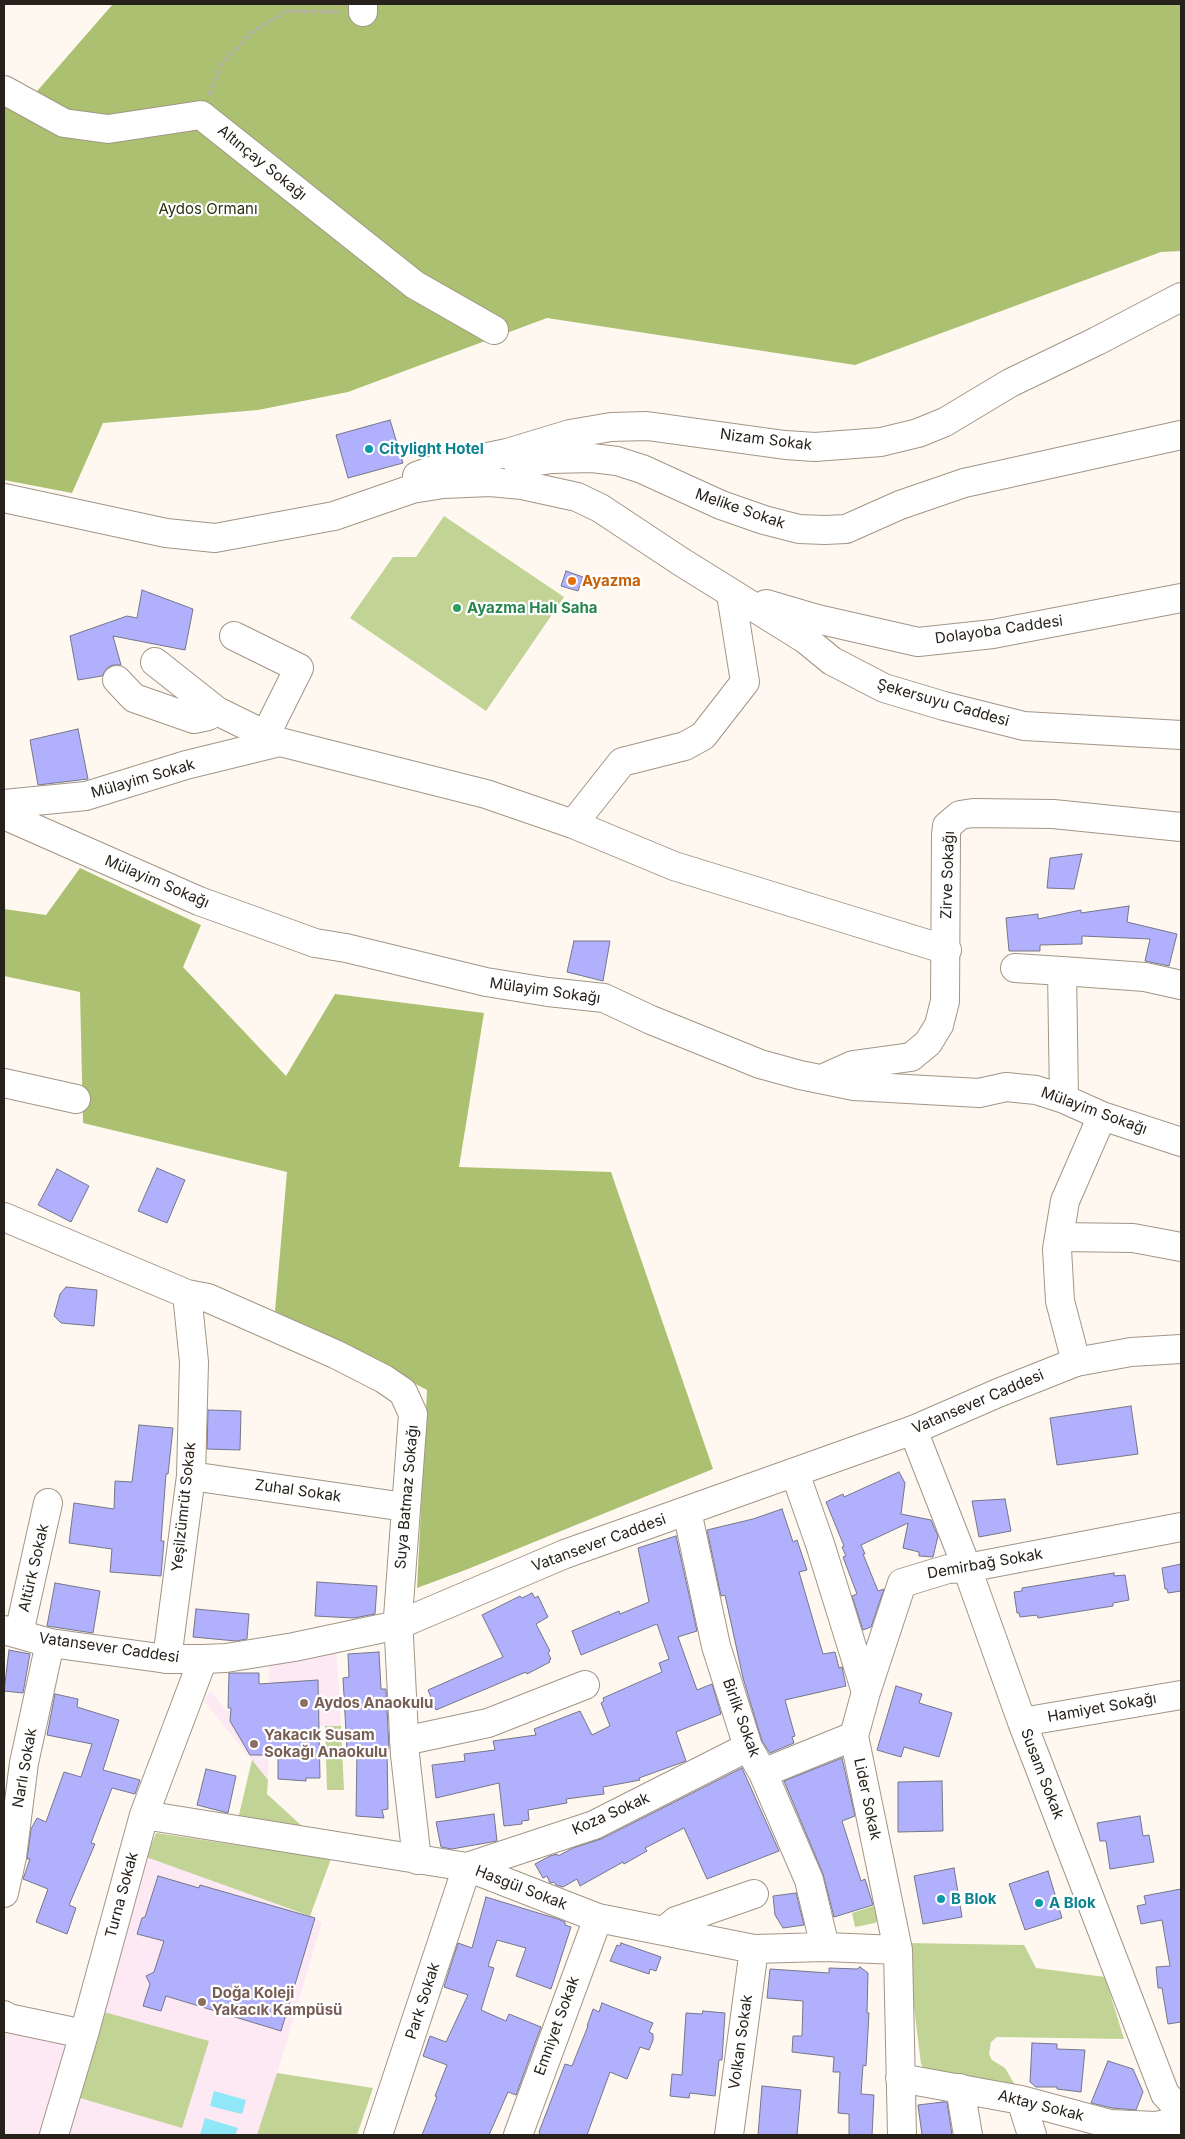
<!DOCTYPE html>
<html>
<head>
<meta charset="utf-8">
<style>
  body { margin:0 }
  #map { position:relative; width:1185px; height:2139px; overflow:hidden; background:#fef8f1; font-family:Inter,sans-serif }
  canvas { display:block }
  .frame { position:absolute; inset:0; border:5px solid #26211a; pointer-events:none }
</style>
</head>
<body>
<div id="map">
<canvas width="1185" height="2139"></canvas>
<div class="frame"></div>
</div>
<script>
const g = document.querySelector('canvas').getContext('2d');
g.lineJoin = 'round';
function paint(path, color) { g.fillStyle = color; g.fill(path, 'evenodd'); }
const shape = rows => new Path2D(rows.map(r => 'M' + r).join(''));
function trace(path, color, width, dash) { g.strokeStyle = color; g.lineWidth = width; g.lineCap = dash ? 'butt' : 'round'; g.setLineDash(dash || []); g.stroke(path); }
function write(font, color, halo, rows, align = 'center') {
  g.font = font + ' Inter,sans-serif'; g.lineWidth = 4.5; g.setLineDash([]); g.textBaseline = 'middle'; g.strokeStyle = halo; g.fillStyle = color; for (const [text, x, y, turn = 0] of rows) {
    g.save(); g.translate(x, y); g.rotate((+turn || 0) * Math.PI / 180); g.textAlign = isNaN(turn) ? turn : align; if (halo) g.strokeText(text, 0, 0); g.fillText(text, 0, 0); g.restore();
  }
}
const education = shape([
  [336,1648,341,1726,269,1727,268,1780,204,1701,210,1691,227,1711,269,1712,269,1661],
  [146,1857,310,1916,322,1922,259,2135,69,2135],
  [4,2027,62,2040,68,2046,55,2093,41,2135,4,2135]
]);
const green = shape([
  [444,516,564,597,486,711,350,618,393,557,416,557],
  [325,1726,341,1726,344,1790,327,1790],
  [252,1760,268,1780,267,1794,302,1826,238,1819],
  [156,1833,331,1859,310,1916,146,1857],
  [872,1879,880,1919,875,1923,855,1927,852,1913,874,1906,868,1880],
  [906,1943,1024,1945,1036,1968,1105,1977,1124,2039,997,2037,991,2042,989,2054,992,2060,1005,2068,1015,2085,925,2070,921,2064],
  [104,2012,209,2041,182,2128,80,2098],
  [277,2073,373,2088,357,2135,257,2135]
]);
const forest = shape([
  [113,4,1181,4,1181,251,1161,252,855,365,547,318,348,392,258,410,103,423,72,493,4,480,4,106,18,113],
  [80,868,201,925,183,967,286,1076,335,994,484,1013,459,1167,611,1172,713,1469,468,1569,417,1588,427,1390,275,1311,287,1172,83,1123,80,992,4,976,4,909,46,915]
]);
const water = shape([
  [214,2091,246,2100,242,2114,210,2106],
  [205,2118,238,2128,235,2135,200,2135]
]);
const building = shape([
  [390,420,403,463,348,478,336,435,390,420],
  [566,571,583,577,578,591,561,586,566,571],
  [142,590,193,609,185,650,113,636,121,665,113,665,107,668,102,676,78,680,70,636,127,616,137,618,142,590],
  [78,729,88,779,38,785,30,740,78,729],
  [1082,854,1074,889,1047,888,1050,858,1082,854],
  [1129,906,1127,922,1177,934,1169,966,1145,961,1150,939,1082,936,1082,944,1040,945,1040,951,1009,951,1006,918,1038,914,1038,919,1081,910,1081,913,1129,906],
  [574,941,610,941,603,981,567,972,574,941],
  [157,1168,185,1180,167,1223,138,1211,157,1168],
  [57,1169,89,1186,71,1222,38,1205,57,1169],
  [66,1287,97,1290,94,1326,61,1323,54,1316,60,1294,66,1287],
  [1131,1406,1138,1454,1057,1465,1050,1418,1131,1406],
  [208,1410,241,1411,240,1450,207,1449,208,1410],
  [139,1425,173,1428,168,1474,166,1474,161,1541,164,1541,161,1576,110,1572,112,1549,69,1543,74,1503,114,1509,115,1481,132,1482,139,1425],
  [899,1472,905,1483,901,1514,931,1520,938,1536,933,1557,919,1556,919,1552,903,1548,908,1523,861,1545,865,1554,863,1554,878,1591,884,1589,871,1627,863,1630,852,1596,857,1594,843,1557,846,1556,842,1547,844,1546,826,1502,843,1494,844,1497,899,1472],
  [1005,1499,1011,1531,979,1537,972,1501,1005,1499],
  [782,1509,793,1542,797,1540,807,1570,799,1572,823,1654,835,1652,839,1668,842,1667,846,1686,785,1700,795,1736,792,1737,794,1743,770,1753,762,1741,743,1678,725,1595,721,1596,707,1530,753,1519,782,1509],
  [676,1536,697,1631,678,1637,697,1690,712,1684,721,1714,676,1732,686,1761,639,1778,640,1780,603,1787,604,1794,566,1799,567,1803,528,1810,529,1820,522,1821,522,1824,504,1826,499,1783,436,1798,432,1765,465,1761,464,1754,495,1750,493,1741,536,1735,534,1729,580,1711,592,1735,610,1726,601,1703,604,1701,603,1698,662,1672,659,1663,669,1659,657,1624,581,1655,572,1631,619,1611,620,1614,649,1602,638,1548,676,1536],
  [1181,1564,1181,1591,1168,1593,1167,1589,1165,1589,1162,1568,1181,1564],
  [1114,1573,1114,1576,1125,1575,1129,1600,1113,1603,1113,1606,1038,1618,1037,1615,1020,1617,1019,1613,1017,1613,1014,1592,1022,1591,1022,1588,1114,1573],
  [317,1582,377,1586,375,1614,354,1618,315,1616,317,1582],
  [55,1583,100,1591,93,1633,47,1626,55,1583],
  [532,1593,535,1598,538,1596,548,1617,536,1624,550,1651,548,1653,551,1659,549,1660,550,1662,527,1674,526,1672,436,1710,428,1690,503,1657,482,1615,520,1596,522,1598,532,1593],
  [196,1609,249,1614,247,1639,236,1641,193,1637,196,1609],
  [9,1650,30,1654,23,1693,4,1691,9,1650],
  [379,1652,381,1689,386,1689,389,1749,387,1749,388,1809,382,1810,384,1818,356,1816,357,1750,347,1751,343,1678,349,1677,348,1654,379,1652],
  [229,1673,259,1673,259,1684,318,1680,320,1778,306,1778,306,1781,278,1779,278,1755,250,1755,230,1721,231,1708,228,1708,229,1673],
  [896,1686,922,1694,919,1703,952,1713,939,1757,904,1747,901,1757,877,1750,896,1686],
  [55,1694,78,1699,77,1707,119,1720,103,1770,140,1780,135,1794,112,1788,91,1843,95,1844,69,1905,76,1908,67,1934,36,1922,48,1889,23,1879,30,1859,27,1859,31,1829,37,1818,46,1822,64,1772,81,1777,92,1744,47,1735,55,1694],
  [842,1758,855,1816,842,1821,861,1881,865,1879,873,1905,834,1917,823,1874,784,1781,842,1758],
  [742,1768,779,1851,707,1879,684,1828,645,1848,647,1851,624,1864,623,1862,580,1886,577,1879,563,1887,556,1885,554,1882,550,1883,547,1876,543,1878,535,1864,550,1856,557,1854,558,1856,573,1848,601,1839,742,1768],
  [206,1769,236,1776,228,1813,197,1805,206,1769],
  [942,1781,943,1831,898,1832,898,1782,942,1781],
  [494,1814,497,1841,452,1849,441,1847,436,1822,494,1814],
  [1140,1816,1143,1836,1149,1835,1154,1862,1110,1869,1106,1841,1100,1841,1097,1823,1140,1816],
  [954,1868,962,1917,923,1924,914,1876,954,1868],
  [1048,1871,1062,1918,1025,1930,1009,1884,1048,1871],
  [158,1876,199,1888,200,1885,315,1918,281,2031,166,1996,161,2011,143,2006,150,1984,146,1976,154,1972,164,1941,137,1934,142,1918,145,1917,158,1876],
  [1181,1889,1181,2022,1168,2024,1162,1988,1158,1988,1156,1967,1170,1966,1162,1920,1141,1924,1137,1906,1146,1904,1144,1896,1181,1889],
  [796,1893,804,1925,783,1928,775,1915,773,1896,796,1893],
  [486,1897,558,1919,565,1922,565,1925,571,1927,551,1989,516,1976,526,1948,497,1940,488,1966,494,1968,481,2010,506,2021,509,2014,541,2027,516,2095,508,2092,489,2135,422,2135,437,2097,435,2096,447,2065,423,2056,430,2036,446,2042,468,1995,444,1987,458,1943,472,1948,486,1897],
  [621,1943,661,1957,656,1971,650,1969,649,1974,610,1961,617,1945,620,1946,621,1943],
  [860,1967,868,1973,867,2013,869,2013,866,2066,863,2065,861,2094,874,2095,872,2135,849,2135,849,2114,838,2113,840,2072,833,2072,834,2057,792,2052,793,2036,802,2036,803,2001,767,1998,770,1969,829,1973,829,1968,857,1969,860,1967],
  [602,2003,653,2023,649,2032,653,2034,653,2040,649,2050,640,2047,627,2079,610,2072,587,2135,540,2135,539,2132,565,2064,572,2066,588,2026,587,2026,593,2009,599,2012,602,2003],
  [703,2011,725,2013,722,2060,719,2060,715,2096,690,2093,689,2098,670,2096,672,2074,682,2075,686,2013,702,2014,703,2011],
  [1032,2043,1057,2044,1057,2049,1085,2050,1081,2092,1057,2089,1057,2087,1036,2087,1030,2082,1032,2043],
  [1108,2061,1133,2069,1143,2092,1136,2110,1112,2108,1091,2103,1108,2061],
  [762,2086,801,2090,797,2135,758,2135,762,2086],
  [943,2102,947,2102,952,2135,922,2135,918,2105,943,2102]
]);
const path = shape([
  [209,95,221,65,251,33,286,11,340,12]
]);
const minor = shape([
  [363,4,363,12],
  [4,90,64,123,108,129,201,115,415,285,494,330],
  [518,464,552,459,592,458,617,461,642,469,721,505,764,520,799,529,825,530,846,529,900,505,964,483,1181,435],
  [417,476,445,466,507,453,570,434,611,427,647,426,785,445,815,447,881,442,918,433,945,422,1010,383,1097,341,1181,297],
  [4,498,166,533,215,538,334,516,412,489,443,484,490,482,522,485,577,497,600,508,680,561,805,639,832,661,884,688,944,706,1024,726,1181,735],
  [766,604,817,619,918,642,993,634,1181,598],
  [234,636,299,668,265,736],
  [155,662,217,711,280,742,486,794,573,824,674,866,947,950],
  [117,680,134,698,194,719,208,716,217,711],
  [4,804,86,796,186,765,280,742],
  [4,815,199,901,315,943,346,948,486,982,548,992,604,998,651,1020,760,1064,800,1075,854,1086,979,1093,1006,1087,1036,1090,1064,1099,1102,1116,1181,1142],
  [573,824,622,762,685,746,703,736,745,682,731,594],
  [1015,968,1062,971],
  [822,1079,853,1065,911,1057,928,1043,939,1025,945,1001,946,835,947,826,960,815,973,813,1053,814,1181,827],
  [4,1083,76,1099],
  [1064,1099,1062,971,1145,977,1181,985],
  [4,1217,187,1294,208,1298,335,1354,384,1379,403,1392,413,1414,398,1617,405,1755,417,1860],
  [1059,1237,1133,1238,1181,1247],
  [1076,1362,1060,1301,1057,1249,1065,1201,1102,1116],
  [913,1430,967,1568,1022,1722,1165,2094,1181,2111],
  [795,1473,820,1544,866,1692,854,1736,898,1950,902,2135],
  [191,1476,405,1507],
  [687,1511,716,1646,748,1747,763,1773,809,1880,825,1947],
  [19,1633,48,1503],
  [167,1659,191,1476,194,1362,187,1294],
  [866,1692,902,1583,948,1569,967,1568,1181,1527],
  [1022,1722,1181,1695],
  [404,1741,488,1723,585,1685],
  [763,1773,854,1736],
  [144,1815,467,1867,598,1918,754,1949,825,1947,898,1950],
  [4,1893,12,1857,24,1763,50,1643],
  [664,1931,676,1921,754,1894],
  [4,2015,8,2018,84,2034],
  [900,2078,1021,2100,1110,2124,1156,2126,1181,2120],
  [960,2088,968,2135],
  [1021,2100,1032,2135],
  [54,2135,84,2034,144,1815,203,1659],
  [378,2135,467,1867,594,1825,748,1747],
  [518,2135,598,1918],
  [729,2135,754,1949]
]);
const major = shape([
  [4,1630,50,1643,167,1659,203,1659,226,1658,294,1647,398,1625,565,1554,913,1430,998,1393,1076,1362,1131,1352,1181,1349]
]);
const markers = [
  [369,449,5,"#0f9aa8"],
  [572,581,5,"#e8710a"],
  [457,608,5,"#2e9e5b"],
  [304,1703,5,"#8d6e63"],
  [254,1744,5,"#8d6e63"],
  [941,1899,5,"#0f9aa8"],
  [1039,1903,5,"#0f9aa8"],
  [202,2002,5,"#8d6e63"]
];
const streetNames = [
  ["Altınçay Sokağı",262,163,39],
  ["Nizam Sokak",766,440,7],
  ["Melike Sokak",740,509,19],
  ["Dolayoba Caddesi",999,630,-8],
  ["Şekersuyu Caddesi",943,703,16],
  ["Mülayim Sokak",143,779,-16],
  ["Zirve Sokağı",948,875,-88],
  ["Mülayim Sokağı",157,882,23],
  ["Mülayim Sokağı",545,991,8],
  ["Mülayim Sokağı",1094,1111,20],
  ["Vatansever Caddesi",978,1402,-23],
  ["Zuhal Sokak",298,1491,8],
  ["Suya Batmaz Sokağı",407,1497,-85],
  ["Yeşilzümrüt Sokak",184,1507,-84],
  ["Vatansever Caddesi",599,1543,-20],
  ["Demirbağ Sokak",985,1564,-10],
  ["Altürk Sokak",34,1568,-77],
  ["Vatansever Caddesi",109,1648,8],
  ["Hamiyet Sokağı",1102,1708,-10],
  ["Birlik Sokak",741,1718,70],
  ["Narlı Sokak",25,1768,-80],
  ["Susam Sokak",1042,1774,69],
  ["Lider Sokak",867,1799,78],
  ["Koza Sokak",611,1814,-24],
  ["Hasgül Sokak",521,1888,21],
  ["Turna Sokak",122,1895,-75],
  ["Park Sokak",423,2001,-72],
  ["Emniyet Sokak",557,2026,-70],
  ["Volkan Sokak",741,2042,-82],
  ["Aktay Sokak",1041,2106,14]
];
const parkNames = [
  ["Aydos Ormanı",208,209]
];
const cultureNames = [
  ["Citylight Hotel",379,449],
  ["B Blok",951,1899],
  ["A Blok",1049,1903]
];
const foodNames = [
  ["Ayazma",582,581]
];
const leisureNames = [
  ["Ayazma Halı Saha",467,608]
];
const educationNames = [
  ["Aydos Anaokulu",314,1703],
  ["Yakacık Susam",264,1735],
  ["Sokağı Anaokulu",264,1752],
  ["Doğa Koleji",212,1993],
  ["Yakacık Kampüsü",212,2010]
];
paint(education, '#fce9f3');
paint(green, '#c1d395');
paint(forest, '#abc171');
paint(water, '#90e7f7');
paint(building, '#b0b0fc');
trace(building, '#767689', 1);
trace(minor, '#a39585', 30);
trace(major, '#a39585', 30);
trace(path, '#b4afa8', 3, [5, 2.5]);
trace(minor, '#fff', 28);
trace(major, '#fff', 28);
for (const [x, y, r, color] of markers) { const dot = new Path2D(); dot.arc(x, y, r, 0, 2 * Math.PI); g.fillStyle = color; g.fill(dot); trace(dot, '#fff', 2); }
write('15px', '#26211a', '#fff', streetNames);
write('15px', '#2a3210', '#fff', parkNames);
write('bold 15px', '#0d838f', '#fff', cultureNames, 'left');
write('bold 15px', '#c56008', '#fff', foodNames, 'left');
write('bold 15px', '#27864d', '#fff', leisureNames, 'left');
write('bold 15px', '#785e54', '#fff', educationNames, 'left');
</script>
</body>
</html>
